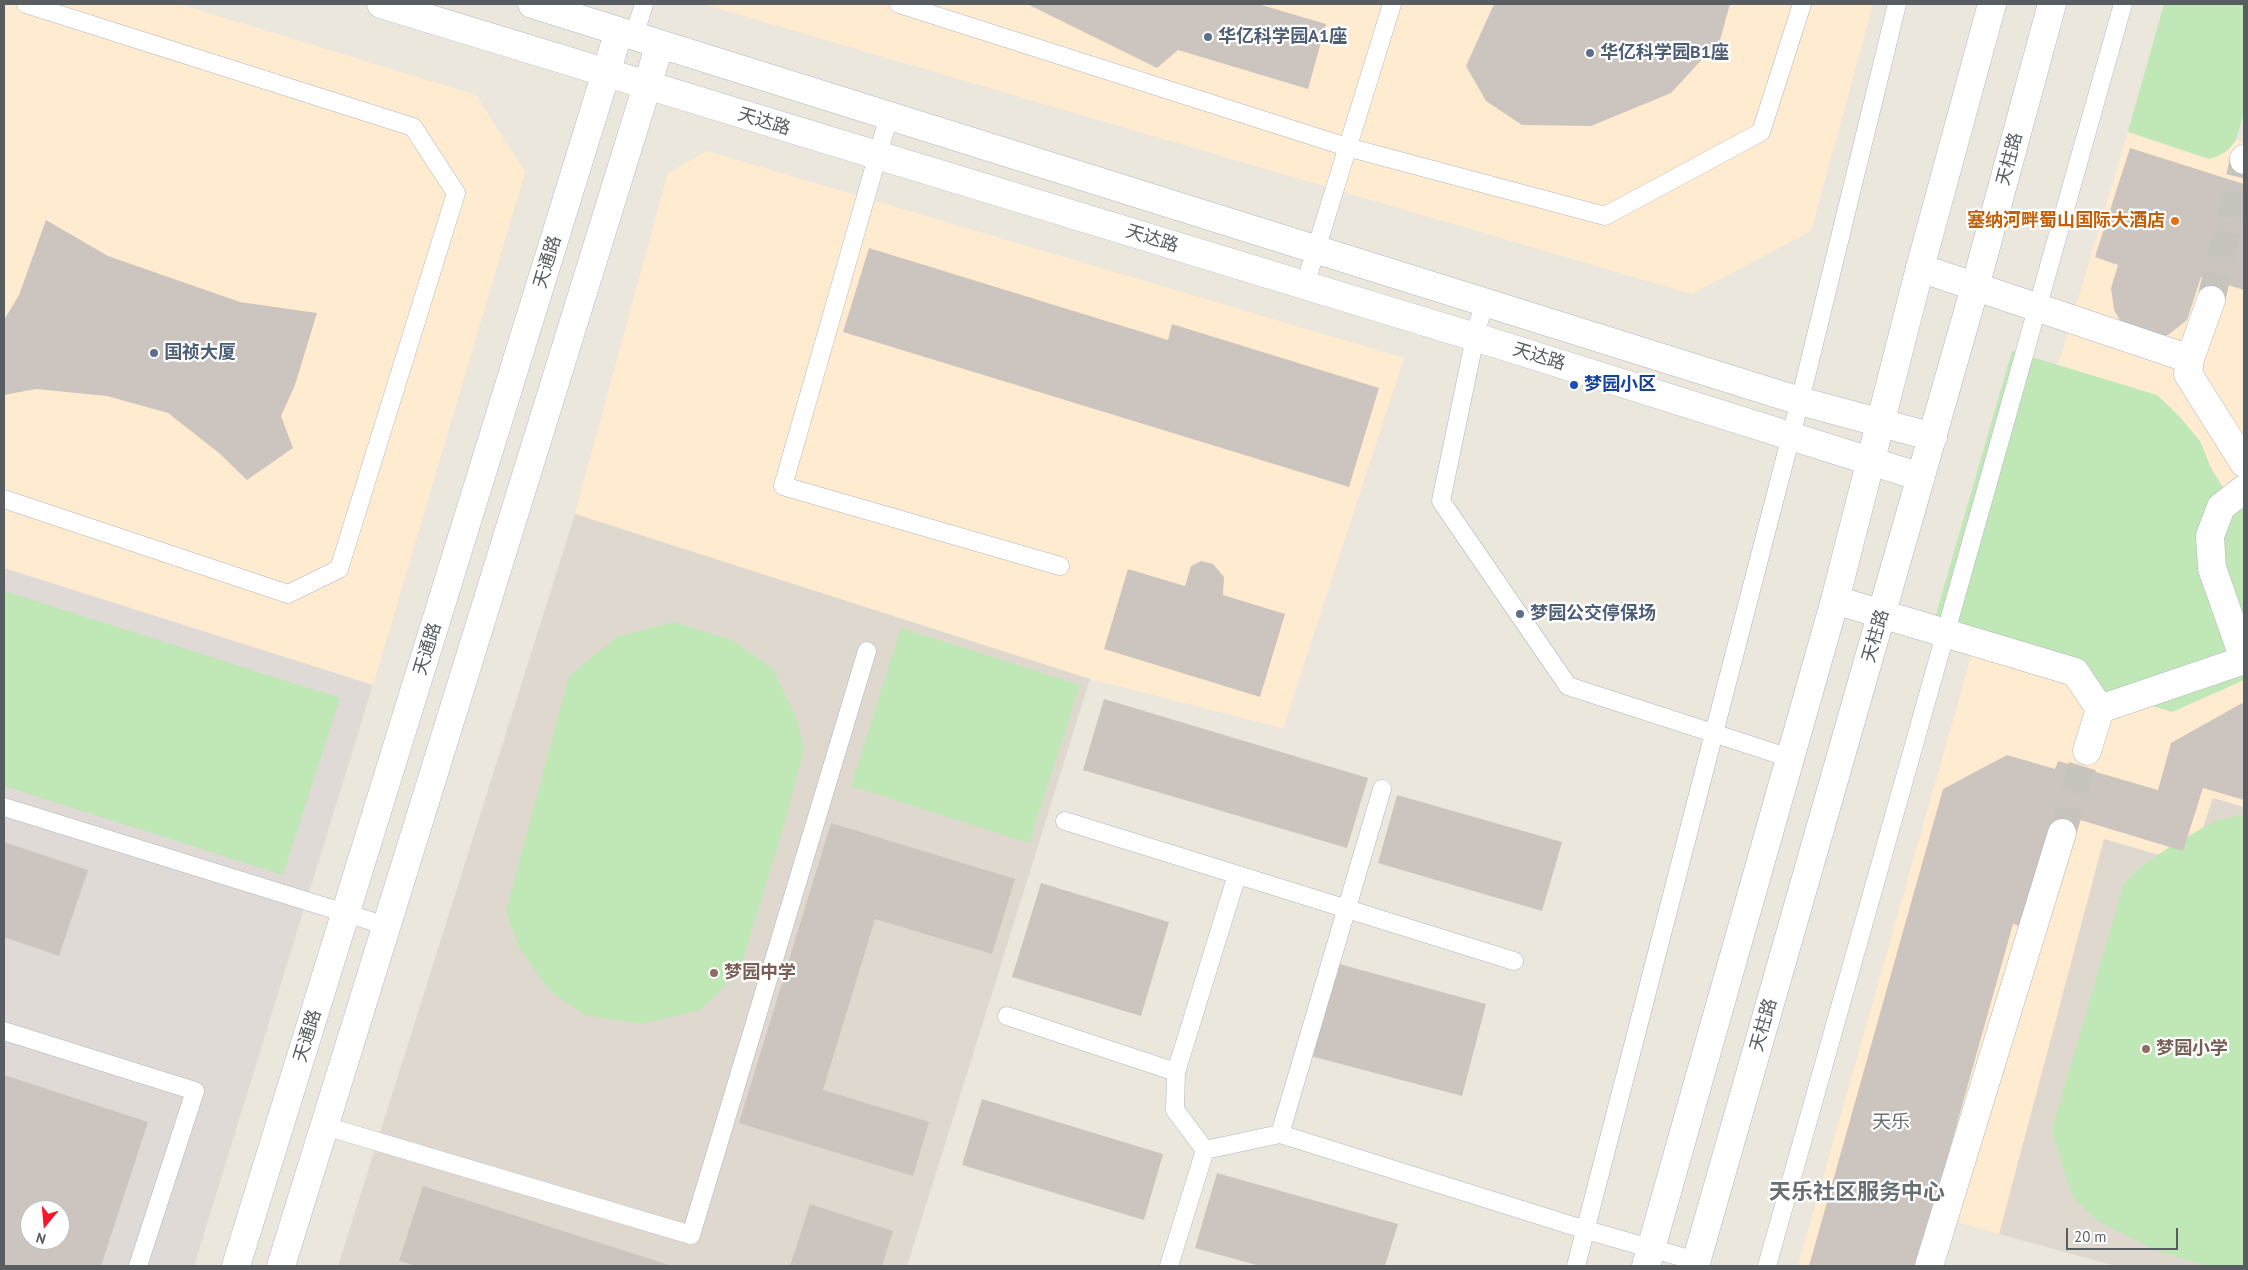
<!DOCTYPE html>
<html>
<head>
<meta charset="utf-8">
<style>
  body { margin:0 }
  #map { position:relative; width:2248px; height:1270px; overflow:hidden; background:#ece7dd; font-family:"PT Sans",sans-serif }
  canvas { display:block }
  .frame { position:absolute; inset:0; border:5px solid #575d61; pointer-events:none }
  .north { position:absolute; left:20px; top:1200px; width:50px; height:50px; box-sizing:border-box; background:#fff; border:1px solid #bcbec0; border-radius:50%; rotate:197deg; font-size:14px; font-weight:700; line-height:20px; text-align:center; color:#575d61 }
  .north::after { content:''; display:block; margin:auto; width:18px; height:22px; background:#fb152a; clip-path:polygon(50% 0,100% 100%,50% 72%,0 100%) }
  .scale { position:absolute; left:2066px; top:1228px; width:112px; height:22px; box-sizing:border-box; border:2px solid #575d61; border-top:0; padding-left:6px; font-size:15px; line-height:18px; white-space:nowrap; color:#575d61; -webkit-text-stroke:4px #fff; paint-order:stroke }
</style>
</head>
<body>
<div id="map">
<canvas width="2248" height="1270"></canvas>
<div class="frame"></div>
<div class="north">N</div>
<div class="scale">20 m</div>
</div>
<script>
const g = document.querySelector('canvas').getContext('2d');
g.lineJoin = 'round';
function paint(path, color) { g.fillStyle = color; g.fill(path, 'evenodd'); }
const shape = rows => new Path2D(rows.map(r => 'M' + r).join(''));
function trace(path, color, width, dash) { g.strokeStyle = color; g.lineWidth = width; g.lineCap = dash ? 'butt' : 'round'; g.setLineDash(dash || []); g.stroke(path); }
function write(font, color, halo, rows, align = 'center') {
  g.font = font + ' "PT Sans","Noto Sans SC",sans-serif'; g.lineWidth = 4.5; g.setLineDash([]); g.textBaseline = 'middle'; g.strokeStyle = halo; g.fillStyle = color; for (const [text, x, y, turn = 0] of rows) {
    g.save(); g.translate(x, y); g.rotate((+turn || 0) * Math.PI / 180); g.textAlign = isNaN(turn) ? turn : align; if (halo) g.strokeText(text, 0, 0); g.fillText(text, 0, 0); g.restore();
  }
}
const commercial = shape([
  [4,4,179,4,476,95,525,172,373,685,4,568],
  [703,4,1873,4,1811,231,1692,294],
  [2128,132,2209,159,2227,151,2236,140,2244,143,2244,493,2222,486,2211,468,2200,441,2058,366],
  [707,151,1404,358,1283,728,1090,679,575,514,668,173],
  [1973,650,2172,712,2244,680,2244,807,2213,798,2191,865,2104,839,1999,1234,1957,1222,1945,1266,1798,1266]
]);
const industrial = shape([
  [4,568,373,685,194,1266,4,1266],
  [30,1210,60,1210,60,1240,30,1240]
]);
const education = shape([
  [575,514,1090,679,907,1266,338,1266],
  [2213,798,2244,807,2244,1266,2116,1266,1999,1234,2104,839,2191,864]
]);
const green = shape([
  [2164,4,2244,4,2244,113,2236,140,2227,151,2218,156,2209,159,2128,132],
  [2012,351,2157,395,2179,416,2200,441,2211,468,2222,486,2244,493,2244,680,2172,712,1973,650,1935,618],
  [4,591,340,698,283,875,4,786],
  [674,622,732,640,772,668,796,717,804,750,782,832,739,972,700,1010,641,1024,585,1015,548,989,519,947,506,911,569,676,617,637],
  [901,628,1080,685,1029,843,851,786],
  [2239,815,2244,816,2244,1266,2208,1266,2158,1251,2098,1221,2072,1196,2052,1130,2124,883,2143,865,2174,844,2213,822]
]);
const building = shape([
  [1027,4,1258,4,1326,24,1308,89,1178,50,1157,68],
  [1494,4,1730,4,1720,40,1671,93,1591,126,1522,125,1486,101,1466,66],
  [2130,148,2244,184,2244,290,2201,277,2187,320,2168,335,2156,338,2125,329,2114,310,2111,288,2118,265,2095,257],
  [46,220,108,256,240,302,317,313,295,385,281,416,293,448,247,480,219,453,168,413,107,396,36,389,4,395,4,320,19,295],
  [869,248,1168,340,1172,324,1379,388,1349,487,843,332],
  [1201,561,1213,564,1224,577,1223,595,1285,614,1260,697,1104,649,1128,569,1185,586,1191,566],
  [1104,699,1368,778,1347,848,1083,770],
  [2244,702,2244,800,2203,788,2183,851,2057,813,2024,927,2013,924,1917,1266,1809,1266,1943,789,2007,755,2055,769,2058,761,2158,790,2171,743],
  [1397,795,1562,842,1542,911,1378,863],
  [831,823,1015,879,992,954,875,919,823,1090,929,1122,913,1176,739,1123],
  [4,842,88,870,59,956,4,937],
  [1041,883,1169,922,1141,1016,1012,977],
  [1332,962,1486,1004,1462,1096,1307,1055],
  [4,1075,148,1122,101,1266,4,1266],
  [30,1210,60,1210,60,1240,30,1240],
  [982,1099,1163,1154,1144,1220,962,1165],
  [1217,1173,1398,1224,1385,1266,1260,1266,1195,1248],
  [423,1186,672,1266,416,1266,399,1261],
  [810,1204,893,1231,882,1266,790,1266]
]);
const minorTunnel = shape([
  [2211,300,2244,160],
  [2062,833,2087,751]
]);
const service = shape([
  [899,4,1347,147,1605,216,1761,132,1802,4],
  [634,36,644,4],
  [889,116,783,486,1060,566],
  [1305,285,1392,4],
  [1484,302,1475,337,1441,501,1568,686,1790,758],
  [4,499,288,594,339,569,456,193,413,127,26,4],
  [4,807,387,926],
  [1065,821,1514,961],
  [1007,1016,1176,1072],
  [4,1031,195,1091,138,1266],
  [325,1126,691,1235,867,651],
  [1280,1134,1586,1230,1696,1261],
  [1205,1150,1175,1110,1176,1072,1237,875],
  [1169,1266,1205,1150,1280,1134,1382,789],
  [1576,1266,1800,401,1897,4],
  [1767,1266,2123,4]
]);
const minor = shape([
  [2244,160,2244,159],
  [1920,268,2190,359],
  [2211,300,2190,359,2188,374,2244,463],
  [2244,489,2221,507,2210,536,2212,568,2244,659],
  [1835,600,2075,672,2100,709],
  [2100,709,2244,660],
  [2087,751,2100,709],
  [1929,1266,2062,833]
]);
const tertiary = shape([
  [381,4,1475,337,1921,477],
  [532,4,1800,401,1933,437],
  [236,1266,619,31],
  [281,1266,660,44],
  [1646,1266,1835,600,1920,268,1992,4],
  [1695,1266,1975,287,2052,4]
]);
const markers = [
  [1208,37,5,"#5c6f8a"],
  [1590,53,5,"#5c6f8a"],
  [2175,221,5,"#e8710a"],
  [154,353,5,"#5c6f8a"],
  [1574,385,5,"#1a4fb4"],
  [1520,614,5,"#5c6f8a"],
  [714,973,5,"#8d6e63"],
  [2146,1049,5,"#8d6e63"]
];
const serviceNames = [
  ["华亿科学园A1座",1218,37],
  ["华亿科学园B1座",1600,53],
  ["国祯大厦",164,353],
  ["梦园公交停保场",1530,614]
];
const streetNames = [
  ["天达路",764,122,17],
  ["天柱路",2010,159,-75],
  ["天达路",1152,239,17],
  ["天通路",548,262,-73],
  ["天达路",1539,357,17],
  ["天柱路",1876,636,-74],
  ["天通路",428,649,-73],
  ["天柱路",1764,1025,-74],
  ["天通路",308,1036,-73]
];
const foodNames = [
  ["塞纳河畔蜀山国际大酒店",2165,221]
];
const transitNames = [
  ["梦园小区",1584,385]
];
const educationNames = [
  ["梦园中学",724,973],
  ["梦园小学",2156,1049]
];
const neighbourhoodNames = [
  ["天乐",1891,1123]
];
const districtNames = [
  ["天乐社区服务中心",1857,1193]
];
paint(commercial, '#ffecd0');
paint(industrial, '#dfdad6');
paint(education, '#dfd8ce');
paint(green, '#bfe8b6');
paint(building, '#ccc5bf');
trace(minorTunnel, '#c7c4be', 28, [28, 14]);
trace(service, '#b1b6bb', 19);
trace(minor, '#b1b6bb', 29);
trace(tertiary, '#b1b6bb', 29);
trace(service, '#fff', 18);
trace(minor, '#fff', 28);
trace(tertiary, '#fff', 28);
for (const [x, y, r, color] of markers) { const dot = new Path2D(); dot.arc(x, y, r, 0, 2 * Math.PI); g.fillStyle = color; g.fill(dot); trace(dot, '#fff', 2); }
write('bold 18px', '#4e5e75', '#fff', serviceNames, 'left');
write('18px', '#575d61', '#fff', streetNames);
write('bold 18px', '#c56008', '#fff', foodNames, 'right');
write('bold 18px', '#164399', '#fff', transitNames, 'left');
write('bold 18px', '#785e54', '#fff', educationNames, 'left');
write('19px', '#686f73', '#fff', neighbourhoodNames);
write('bold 22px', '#686f73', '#fff', districtNames);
</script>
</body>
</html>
